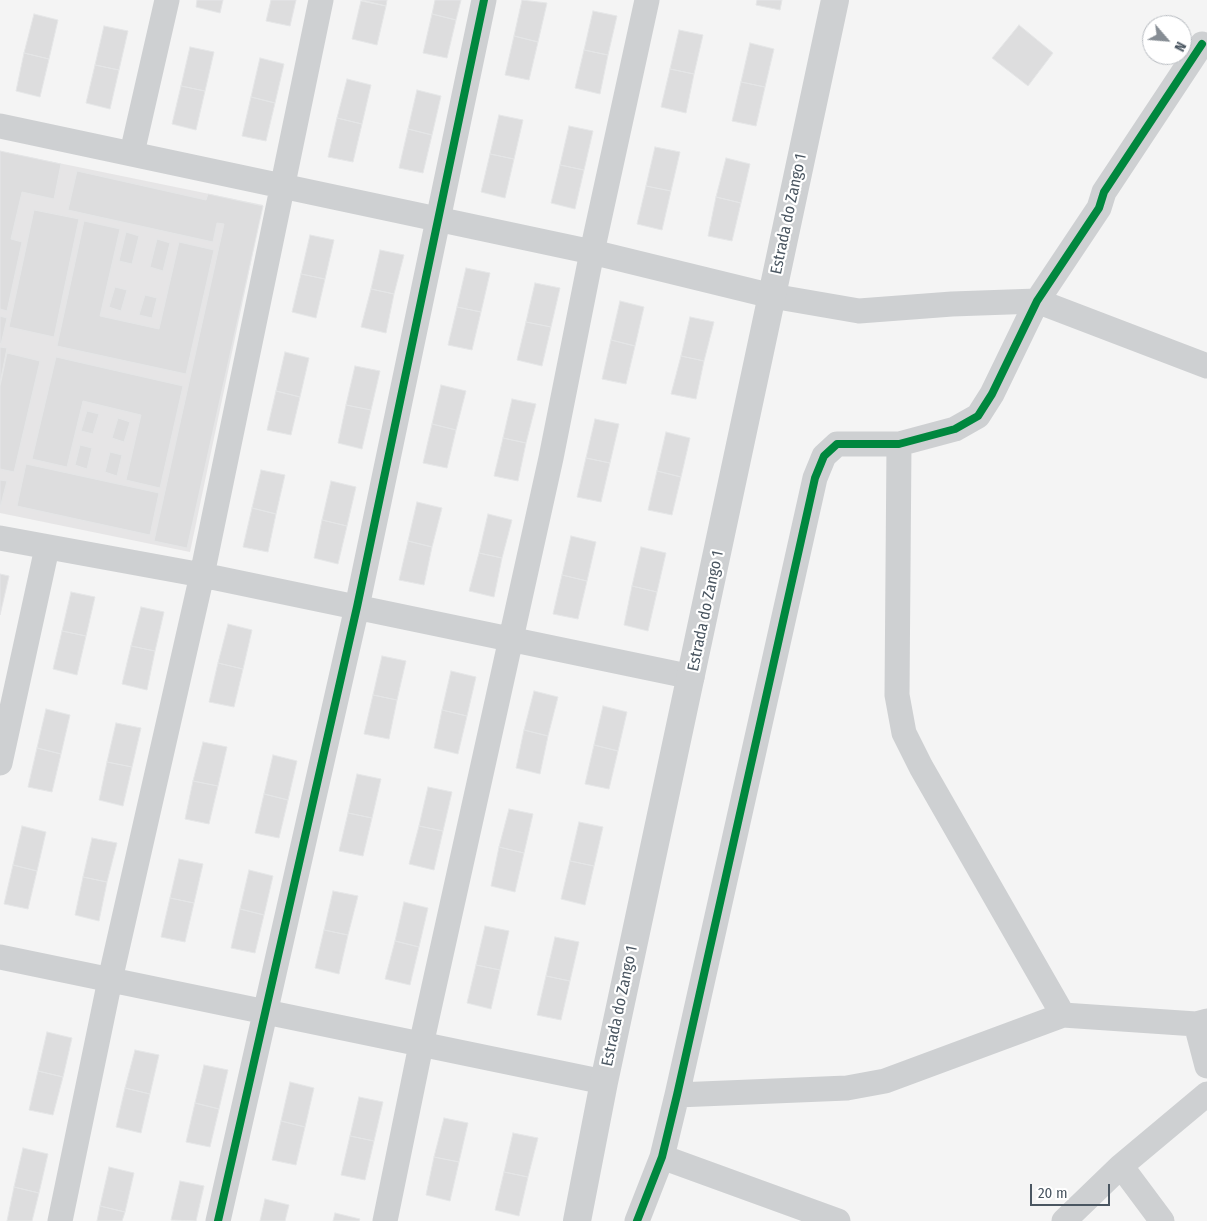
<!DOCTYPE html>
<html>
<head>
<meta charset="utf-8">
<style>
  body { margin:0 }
  #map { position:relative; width:1207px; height:1221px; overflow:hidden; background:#f4f4f4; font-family:"Fira Sans Condensed",sans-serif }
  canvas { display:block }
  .north { position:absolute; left:1142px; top:15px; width:50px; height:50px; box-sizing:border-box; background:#fff; border:1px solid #b7bbc0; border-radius:50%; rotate:117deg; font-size:14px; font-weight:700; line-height:20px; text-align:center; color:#4a5661 }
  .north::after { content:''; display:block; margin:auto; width:18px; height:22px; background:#868d94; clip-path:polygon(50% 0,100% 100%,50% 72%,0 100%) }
  .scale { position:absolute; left:1030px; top:1184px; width:80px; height:22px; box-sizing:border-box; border:2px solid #4a5661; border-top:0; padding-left:6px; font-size:15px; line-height:18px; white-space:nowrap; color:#4a5661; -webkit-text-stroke:4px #fff; paint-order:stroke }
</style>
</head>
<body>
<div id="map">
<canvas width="1207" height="1221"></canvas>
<div class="north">N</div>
<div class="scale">20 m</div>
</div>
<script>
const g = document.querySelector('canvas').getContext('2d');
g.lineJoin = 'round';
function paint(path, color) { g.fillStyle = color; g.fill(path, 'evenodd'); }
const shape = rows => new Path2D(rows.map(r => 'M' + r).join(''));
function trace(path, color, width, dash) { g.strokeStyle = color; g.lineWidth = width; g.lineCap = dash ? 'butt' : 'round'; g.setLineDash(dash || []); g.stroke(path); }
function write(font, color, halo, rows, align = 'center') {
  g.font = font + ' "Fira Sans Condensed",sans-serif'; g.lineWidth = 4.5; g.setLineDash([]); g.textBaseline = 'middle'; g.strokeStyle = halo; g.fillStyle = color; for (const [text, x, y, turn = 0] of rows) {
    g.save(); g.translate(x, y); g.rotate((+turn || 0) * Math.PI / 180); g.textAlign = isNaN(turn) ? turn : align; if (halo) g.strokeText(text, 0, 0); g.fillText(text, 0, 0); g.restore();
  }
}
const education = shape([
  [0,151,263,205,190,552,0,513]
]);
const building = shape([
  [197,0,223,0,220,13,196,7,197,0],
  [271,0,296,0,290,26,266,21,271,0],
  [362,0,387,0,386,6,362,0],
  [435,0,461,0,456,20,432,14,435,0],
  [522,0,547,3,538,42,514,36,522,0],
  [757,0,782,0,780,10,756,5,757,0],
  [361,1,386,6,377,45,352,39,361,1],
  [593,11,617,16,608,55,584,50,593,11],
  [34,14,58,20,49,59,24,53,34,14],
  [432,14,456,20,447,58,423,53,432,14],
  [1019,25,1053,53,1028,86,992,58,1019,25],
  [104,26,128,31,119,70,95,65,104,26],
  [679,30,703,35,694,74,670,69,679,30],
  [514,36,538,42,529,80,505,75,514,36],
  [750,43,774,49,765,87,741,82,750,43],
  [190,47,214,52,205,91,181,86,190,47],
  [584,50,608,55,600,94,575,88,584,50],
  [24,53,49,59,40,97,16,91,24,53],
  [260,58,284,64,275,103,251,97,260,58],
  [95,65,119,70,110,109,86,103,95,65],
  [670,69,694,74,686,113,661,107,670,69],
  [347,79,371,85,362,124,337,118,347,79],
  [741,82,765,87,756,126,732,121,741,82],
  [181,86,205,91,196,130,172,124,181,86],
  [417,90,441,96,432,135,408,129,417,90],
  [251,97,275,103,266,141,242,136,251,97],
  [499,115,523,120,514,159,490,154,499,115],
  [337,118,362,124,353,162,328,157,337,118],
  [569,126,593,131,584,170,560,165,569,126],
  [408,129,432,135,423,173,399,168,408,129],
  [655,147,680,152,671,191,646,186,655,147],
  [0,151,61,164,54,199,22,192,11,239,22,242,7,311,0,309,0,151],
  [490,154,514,159,505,198,481,192,490,154],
  [726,158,750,164,741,203,716,197,726,158],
  [560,165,584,170,575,209,551,203,560,165],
  [77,171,206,200,208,194,263,206,187,548,154,541,224,224,217,223,213,242,68,210,77,171],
  [646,186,671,191,662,230,637,224,646,186],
  [716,197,741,203,732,241,708,236,716,197],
  [34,210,79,219,54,337,9,327,34,210],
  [84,221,120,229,100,316,159,329,179,242,214,250,186,374,57,346,84,221],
  [126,232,139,236,132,264,119,261,126,232],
  [310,235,334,240,325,279,301,274,310,235],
  [157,239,170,243,163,271,150,267,157,239],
  [380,250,404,255,394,294,371,289,380,250],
  [466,268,490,273,481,312,457,307,466,268],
  [301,274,325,279,316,318,292,312,301,274],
  [535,283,560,288,551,327,526,322,535,283],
  [115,287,127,290,121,311,109,307,115,287],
  [371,289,394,294,386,333,361,327,371,289],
  [145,295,157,298,152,318,139,315,145,295],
  [620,301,644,307,635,346,611,340,620,301],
  [457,307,481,312,472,350,448,345,457,307],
  [0,316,7,318,1,344,0,343,0,316],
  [690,317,714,322,704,361,681,356,690,317],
  [526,322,551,327,542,366,517,360,526,322],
  [611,340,635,346,626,384,602,379,611,340],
  [0,347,7,348,0,383,0,347],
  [285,352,309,358,300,397,276,391,285,352],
  [7,353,40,361,14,472,0,469,0,386,7,353],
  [681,356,704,361,696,399,671,394,681,356],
  [56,357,183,386,160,488,126,480,141,415,83,401,67,467,32,459,56,357],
  [355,366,380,371,371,410,346,405,355,366],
  [441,385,466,391,456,430,432,424,441,385],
  [276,391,300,397,291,435,267,430,276,391],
  [512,399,536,404,526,443,503,438,512,399],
  [346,405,371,410,362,449,338,443,346,405],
  [87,411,99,414,93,434,81,431,87,411],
  [118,418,130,422,124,442,112,438,118,418],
  [595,419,619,424,610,463,586,458,595,419],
  [432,424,456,430,447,468,423,463,432,424],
  [666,432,690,438,681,477,657,471,666,432],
  [503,438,526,443,518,481,494,476,503,438],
  [80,445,92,448,87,469,75,465,80,445],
  [110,452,122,455,117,476,105,472,110,452],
  [586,458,610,463,601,502,577,497,586,458],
  [26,464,159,493,150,535,17,506,26,464],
  [261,470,285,475,276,514,252,508,261,470],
  [657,471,681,477,672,515,648,510,657,471],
  [0,480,7,481,0,508,0,480],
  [331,481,356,487,347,526,322,520,331,481],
  [417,502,442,508,432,547,408,541,417,502],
  [252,508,276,514,268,552,243,547,252,508],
  [488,514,512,520,502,558,479,553,488,514],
  [322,520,347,526,338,564,314,558,322,520],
  [571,536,596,542,587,581,562,575,571,536],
  [408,541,432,547,424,585,399,580,408,541],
  [641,547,666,553,657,592,632,586,641,547],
  [479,553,502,558,494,597,469,591,479,553],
  [0,574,9,576,0,615,0,574],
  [562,575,587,581,578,619,553,614,562,575],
  [632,586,657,592,648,631,624,625,632,586],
  [71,592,95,597,86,636,62,631,71,592],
  [141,607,164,612,155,651,131,646,141,607],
  [228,624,252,630,243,669,218,663,228,624],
  [62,631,86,636,77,675,53,669,62,631],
  [131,646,155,651,147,690,122,684,131,646],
  [382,656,406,661,397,700,373,695,382,656],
  [218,663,243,669,234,707,209,702,218,663],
  [451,671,476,677,467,716,442,710,451,671],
  [534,691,558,697,548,736,524,730,534,691],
  [373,695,397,700,389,739,364,734,373,695],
  [603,706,627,712,618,751,594,745,603,706],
  [46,709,70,715,61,754,37,748,46,709],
  [442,710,467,716,458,754,434,748,442,710],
  [116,723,141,728,132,767,107,762,116,723],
  [524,730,548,736,540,774,516,768,524,730],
  [203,742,227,747,218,786,193,781,203,742],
  [594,745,618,751,609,789,585,784,594,745],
  [37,748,61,754,52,792,28,787,37,748],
  [273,755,297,761,288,800,264,794,273,755],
  [107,762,132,767,123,806,99,800,107,762],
  [357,774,381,779,372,818,348,813,357,774],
  [193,781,218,786,209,824,185,819,193,781],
  [428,787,452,792,443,831,419,826,428,787],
  [264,794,288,800,279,838,255,833,264,794],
  [509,809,533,814,524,853,499,847,509,809],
  [348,813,372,818,363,856,339,851,348,813],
  [579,822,603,827,594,866,570,861,579,822],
  [22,826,46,832,37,871,13,865,22,826],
  [419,826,443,831,434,870,409,864,419,826],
  [92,838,117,843,107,882,83,877,92,838],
  [499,847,524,853,515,892,491,886,499,847],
  [179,859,203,864,194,903,170,898,179,859],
  [570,861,594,866,585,905,561,899,570,861],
  [13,865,37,871,28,909,4,904,13,865],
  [249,870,273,876,264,915,240,909,249,870],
  [83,877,107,882,99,921,75,915,83,877],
  [333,891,358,896,348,935,324,930,333,891],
  [170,898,194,903,185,942,161,937,170,898],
  [404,902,428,908,419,947,395,941,404,902],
  [240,909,264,915,255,953,231,948,240,909],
  [485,926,509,931,500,970,476,965,485,926],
  [324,930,348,935,339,974,315,968,324,930],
  [555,937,579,942,570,981,546,976,555,937],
  [395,941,419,947,410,985,385,979,395,941],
  [476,965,500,970,491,1009,467,1003,476,965],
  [546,976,570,981,561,1020,537,1015,546,976],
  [47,1032,72,1038,63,1077,38,1071,47,1032],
  [135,1050,159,1055,150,1094,125,1088,135,1050],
  [204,1065,228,1070,219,1109,195,1103,204,1065],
  [38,1071,63,1077,53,1115,29,1110,38,1071],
  [290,1082,314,1088,305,1127,281,1121,290,1082],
  [125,1088,150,1094,141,1133,116,1127,125,1088],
  [359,1097,383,1102,374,1141,350,1136,359,1097],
  [195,1103,219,1109,210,1147,186,1142,195,1103],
  [444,1118,468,1123,459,1162,434,1157,444,1118],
  [281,1121,305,1127,296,1165,272,1160,281,1121],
  [513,1133,538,1138,528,1177,504,1172,513,1133],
  [350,1136,374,1141,365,1180,341,1175,350,1136],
  [23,1148,48,1154,39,1193,14,1187,23,1148],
  [434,1157,459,1162,450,1201,426,1195,434,1157],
  [109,1167,134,1173,125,1212,100,1206,109,1167],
  [504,1172,528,1177,519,1216,495,1210,504,1172],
  [180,1181,204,1186,196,1221,171,1220,180,1181],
  [14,1187,39,1193,32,1221,7,1221,14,1187],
  [265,1199,289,1205,285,1221,260,1221,265,1199],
  [100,1206,125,1212,122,1221,97,1221,100,1206],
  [335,1213,360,1219,359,1221,333,1221,335,1213]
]);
const minor = shape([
  [0,126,592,252,772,296,859,311,952,304,1037,301,1207,366],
  [132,153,167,0],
  [899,444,897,695,904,733,921,767,1063,1015],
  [0,538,202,575,692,677],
  [0,763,47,548],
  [0,957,604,1082],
  [1196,1024,1207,1066],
  [677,1095,847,1088,885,1081,1063,1015,1196,1024,1207,1021],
  [662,1157,838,1221],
  [1121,1166,1162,1221],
  [60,1221,110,980,202,575,321,0],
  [218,1221,357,607,484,0],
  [385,1221,421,1045,551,458,592,252,647,0],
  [637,1221,662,1157,677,1095,815,478,824,456,837,444,899,444,955,429,978,416,992,394,1037,301,1099,208,1104,192,1202,44],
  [1064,1221,1121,1166,1207,1094]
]);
const tertiary = shape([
  [577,1221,604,1082,835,0]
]);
const cycleway = shape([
  [218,1221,357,607,484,0],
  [637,1221,662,1157,677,1095,815,478,824,456,837,444,899,444,955,429,978,416,992,394,1037,301,1099,208,1104,192,1202,44]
]);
const streetNames = [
  ["Estrada do Zango 1",789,214,-78],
  ["Estrada do Zango 1",706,611,-78],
  ["Estrada do Zango 1",620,1006,-78]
];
paint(education, '#e6e5e6');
paint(building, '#ddddde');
trace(building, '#e5e6e7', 1);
trace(minor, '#ced0d2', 25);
trace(tertiary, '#ced0d2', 28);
trace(cycleway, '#00873e', 8);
write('16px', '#4a5661', '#fff', streetNames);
</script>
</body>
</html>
